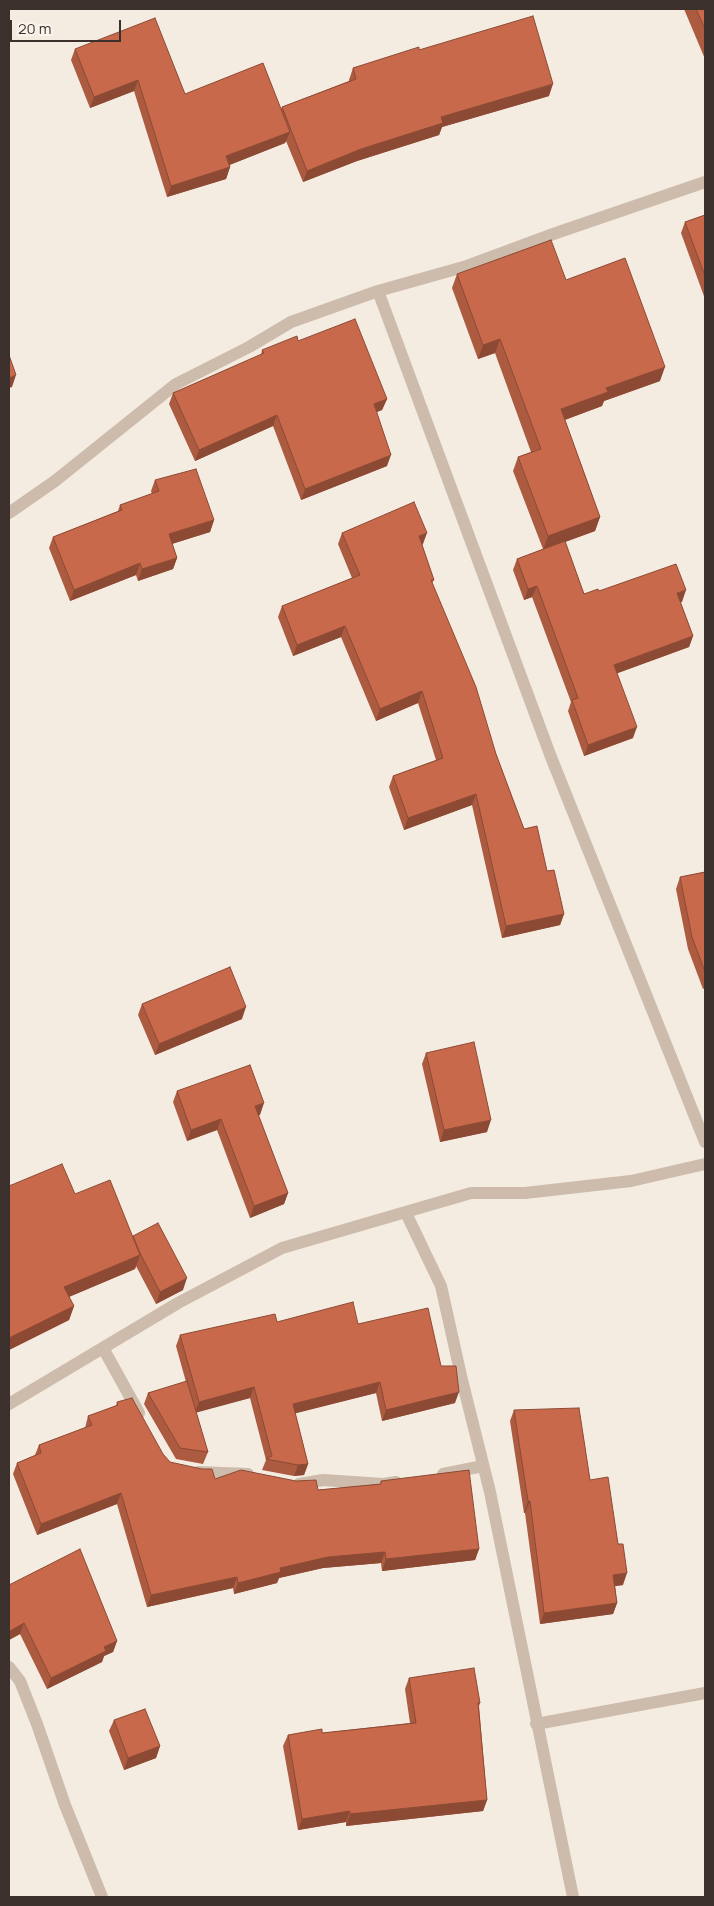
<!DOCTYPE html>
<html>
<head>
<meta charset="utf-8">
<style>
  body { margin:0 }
  #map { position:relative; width:714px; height:1906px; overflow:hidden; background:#f4ebe1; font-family:Manrope,sans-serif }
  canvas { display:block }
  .frame { position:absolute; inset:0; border:10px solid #3b302b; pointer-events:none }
  .scale { position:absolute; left:10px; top:20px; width:111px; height:22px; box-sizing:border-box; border:2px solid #3b302b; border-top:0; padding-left:6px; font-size:15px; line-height:18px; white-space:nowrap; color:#3b302b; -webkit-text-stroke:4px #fbf5ee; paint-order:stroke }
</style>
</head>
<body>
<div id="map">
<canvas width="714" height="1906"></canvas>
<div class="frame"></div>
<div class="scale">20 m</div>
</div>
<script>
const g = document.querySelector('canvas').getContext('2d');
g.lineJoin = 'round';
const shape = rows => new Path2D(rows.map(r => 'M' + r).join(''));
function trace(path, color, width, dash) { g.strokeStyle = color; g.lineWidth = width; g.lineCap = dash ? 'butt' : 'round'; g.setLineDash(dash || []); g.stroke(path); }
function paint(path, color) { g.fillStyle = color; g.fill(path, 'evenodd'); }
const minor = shape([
  [378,291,551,757,705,1142],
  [9,513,55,481,176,384,249,347,291,322,378,291,467,266,556,233,705,182],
  [406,1213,441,1286,462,1380,490,1492,573,1897],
  [103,1348,139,1413],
  [9,1404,178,1303,282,1248,471,1193,525,1193,631,1181,705,1164],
  [198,1472,248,1474],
  [443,1474,483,1466],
  [299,1484,323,1480,383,1484,396,1482],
  [9,1667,20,1681,37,1724,65,1805,102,1897],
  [536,1724,705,1693]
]);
const wall = shape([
  [684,9,705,9,705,59],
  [75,49,185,94,281,109,282,107,349,81,349,80,353,68,419,50,549,96,442,127,439,135,357,161,303,182,286,141,285,143,229,165,230,167,226,179,167,197,134,91,90,108,71,60],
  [705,215,705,299,681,233,685,222],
  [457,274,566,280,660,381,604,401,602,406,565,420,600,517,595,531,565,542,584,594,599,591,682,602,680,602,693,636,689,647,617,673,633,738,584,756,568,711,571,702,532,597,524,600,513,570,517,559,543,549,513,471,518,457,531,452,495,353,478,359,452,288],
  [298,341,387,399,382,410,376,412,387,466,301,500,273,426,195,461,169,404,173,393,261,355,262,350],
  [155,480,214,520,210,532,172,544,177,558,173,569,138,581,136,575,70,601,49,548,53,537,118,511,120,505,152,494,151,491],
  [342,533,423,544,422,545,434,580,432,583,524,829,547,871,564,914,560,925,502,938,472,805,404,830,389,787,393,776,436,760,418,703,376,721,341,637,293,656,278,617,282,606,352,578,338,544],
  [705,872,705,988,703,989,688,949,676,889,680,877],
  [142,1004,242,1019,155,1055,138,1015],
  [426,1053,487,1132,440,1142,422,1064],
  [177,1091,260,1115,258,1115,288,1193,284,1204,250,1218,217,1130,187,1141,173,1102],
  [9,1186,75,1194,133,1236,183,1290,156,1304,136,1266,135,1269,69,1297,74,1306,69,1320,9,1350],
  [277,1322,358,1324,441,1366,455,1403,382,1421,376,1393,295,1413,308,1464,304,1475,294,1476,262,1470,266,1460,250,1398,196,1412,208,1452,203,1464,176,1459,144,1404,148,1393,186,1382,176,1346,180,1335],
  [117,1402,170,1462,215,1479,318,1490,380,1484,381,1481,479,1549,475,1560,382,1571,381,1563,323,1568,279,1578,277,1583,234,1594,233,1588,147,1607,117,1504,37,1535,13,1474,17,1463,35,1455,39,1445,85,1428,88,1416,116,1406],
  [514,1410,590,1480,623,1585,615,1586,617,1603,613,1614,540,1624,525,1513,524,1513,510,1421],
  [9,1585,117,1641,113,1652,104,1656,102,1662,47,1689,20,1634,9,1640],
  [409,1678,480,1703,479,1706,487,1800,483,1811,346,1826,346,1822,298,1830,283,1746,288,1735,322,1733,410,1723,405,1689],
  [114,1720,160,1746,156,1758,124,1770,109,1731]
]);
const shadedWall = shape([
  [138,80,134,91,90,108,94,97],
  [553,84,549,96,442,127,439,135,357,161,303,182,307,171,441,117],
  [290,132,285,143,222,168,226,156],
  [230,167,226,179,167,197,171,186],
  [500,339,495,353,478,359,483,345],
  [665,367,660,381,604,401,602,406,556,423,561,409,606,388],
  [16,375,12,387,9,388,9,378],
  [387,399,382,410,370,415,374,404],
  [277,415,273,426,195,461,199,450],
  [391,455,387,466,301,500,305,489],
  [600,517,595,531,543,550,548,536],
  [214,520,210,532,165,546,169,534],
  [427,533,423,544,415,547,419,536],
  [177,558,173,569,138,581,142,569],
  [140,563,136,575,70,601,74,590],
  [537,586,532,597,524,600,528,589],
  [686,590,682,602,673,605,677,593],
  [345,626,341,637,293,656,297,645],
  [693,636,689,647,610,676,614,665],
  [422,691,418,703,376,721,380,709],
  [637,727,633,738,584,756,588,745],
  [476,794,472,805,404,830,408,818],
  [564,914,560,925,502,938,506,926],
  [246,1007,242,1019,155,1055,159,1044],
  [264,1103,260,1115,250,1118,255,1106],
  [221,1119,217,1130,187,1141,191,1130],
  [491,1120,487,1132,440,1142,444,1130],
  [288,1193,284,1204,250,1218,254,1206],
  [140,1255,135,1269,59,1301,64,1287],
  [187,1278,183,1290,156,1304,160,1292],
  [74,1306,69,1320,9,1350,9,1338],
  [380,1382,376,1393,289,1415,293,1404],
  [254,1387,250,1398,195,1413,199,1402],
  [459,1392,455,1403,382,1421,386,1410],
  [308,1464,304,1475,294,1476,298,1465],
  [121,1493,117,1504,37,1535,41,1524],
  [528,1501,530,1501,525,1513,524,1513],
  [479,1549,475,1560,382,1571,386,1559],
  [385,1552,381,1563,323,1568,279,1578,277,1583,234,1594,238,1583,280,1568,328,1557],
  [627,1573,623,1585,609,1587,613,1575],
  [237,1577,233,1588,147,1607,151,1595],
  [617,1603,613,1614,540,1624,544,1613],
  [24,1623,20,1634,9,1640,9,1634,10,1631],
  [117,1641,113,1652,104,1656,102,1662,47,1689,51,1678,104,1647],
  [160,1746,156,1758,124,1770,128,1758],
  [487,1800,483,1811,346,1826,350,1814],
  [350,1811,346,1822,298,1830,302,1819]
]);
const building = shape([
  [696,9,705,9,705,29,696,9],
  [533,16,553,84,441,117,443,123,361,149,307,171,282,107,356,79,353,68,419,47,419,50,533,16],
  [155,18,185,94,263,63,290,132,226,156,230,167,171,186,138,80,94,97,75,49,155,18],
  [705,215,705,276,685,222,705,215],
  [551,240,566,280,625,258,665,367,606,388,608,392,561,409,600,517,548,536,518,457,541,449,500,339,483,345,457,274,551,240],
  [355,319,387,399,374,404,391,455,305,489,277,415,199,450,173,393,264,353,262,350,297,336,298,341,355,319],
  [9,355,16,375,9,378,9,355],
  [196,469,214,520,169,534,177,558,142,569,140,563,74,590,53,537,122,510,120,505,159,491,155,480,196,469],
  [414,502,427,533,419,536,434,580,431,580,476,687,496,754,524,829,537,826,547,871,554,870,564,914,506,926,476,794,408,818,393,776,443,758,422,691,380,709,345,626,297,645,282,606,360,575,342,533,414,502],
  [565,541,584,594,598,589,599,591,676,564,686,590,677,593,693,636,614,665,637,727,588,745,572,700,578,698,537,586,528,589,517,559,565,541],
  [705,872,705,972,692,937,680,877,705,872],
  [230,967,246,1007,159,1044,142,1004,230,967],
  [474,1042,491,1120,444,1130,426,1053,474,1042],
  [250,1065,264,1103,255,1106,288,1193,254,1206,221,1119,191,1130,177,1091,250,1065],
  [62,1164,75,1194,110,1180,140,1255,64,1287,74,1306,9,1338,9,1186,62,1164],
  [158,1223,187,1278,160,1292,140,1253,133,1236,158,1223],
  [353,1302,358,1324,428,1308,441,1366,456,1366,459,1392,386,1410,380,1382,293,1404,308,1464,298,1465,266,1459,272,1456,254,1387,199,1402,180,1335,275,1314,277,1322,353,1302],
  [187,1381,208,1452,180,1448,148,1393,187,1381],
  [132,1398,163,1454,170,1462,202,1469,212,1469,215,1479,241,1470,296,1481,316,1480,318,1490,381,1484,381,1481,469,1470,479,1549,386,1559,385,1552,328,1557,280,1568,281,1572,238,1583,237,1577,151,1595,121,1493,41,1524,17,1463,41,1453,39,1445,92,1425,88,1416,118,1405,117,1402,132,1398],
  [579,1408,590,1480,608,1477,618,1544,623,1544,627,1573,613,1575,617,1603,544,1613,530,1501,528,1501,514,1410,579,1408],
  [80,1549,117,1641,104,1647,106,1651,51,1678,24,1623,10,1631,9,1629,9,1585,80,1549],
  [474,1668,480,1703,478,1703,487,1800,350,1814,350,1811,302,1819,288,1735,322,1729,322,1733,416,1723,409,1678,474,1668],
  [145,1709,160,1746,128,1758,114,1720,145,1709]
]);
trace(minor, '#cdbbac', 12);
paint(wall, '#ac5a40');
paint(shadedWall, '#8c4a34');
paint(building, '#c8694b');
trace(building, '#8c4a34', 1);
</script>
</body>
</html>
